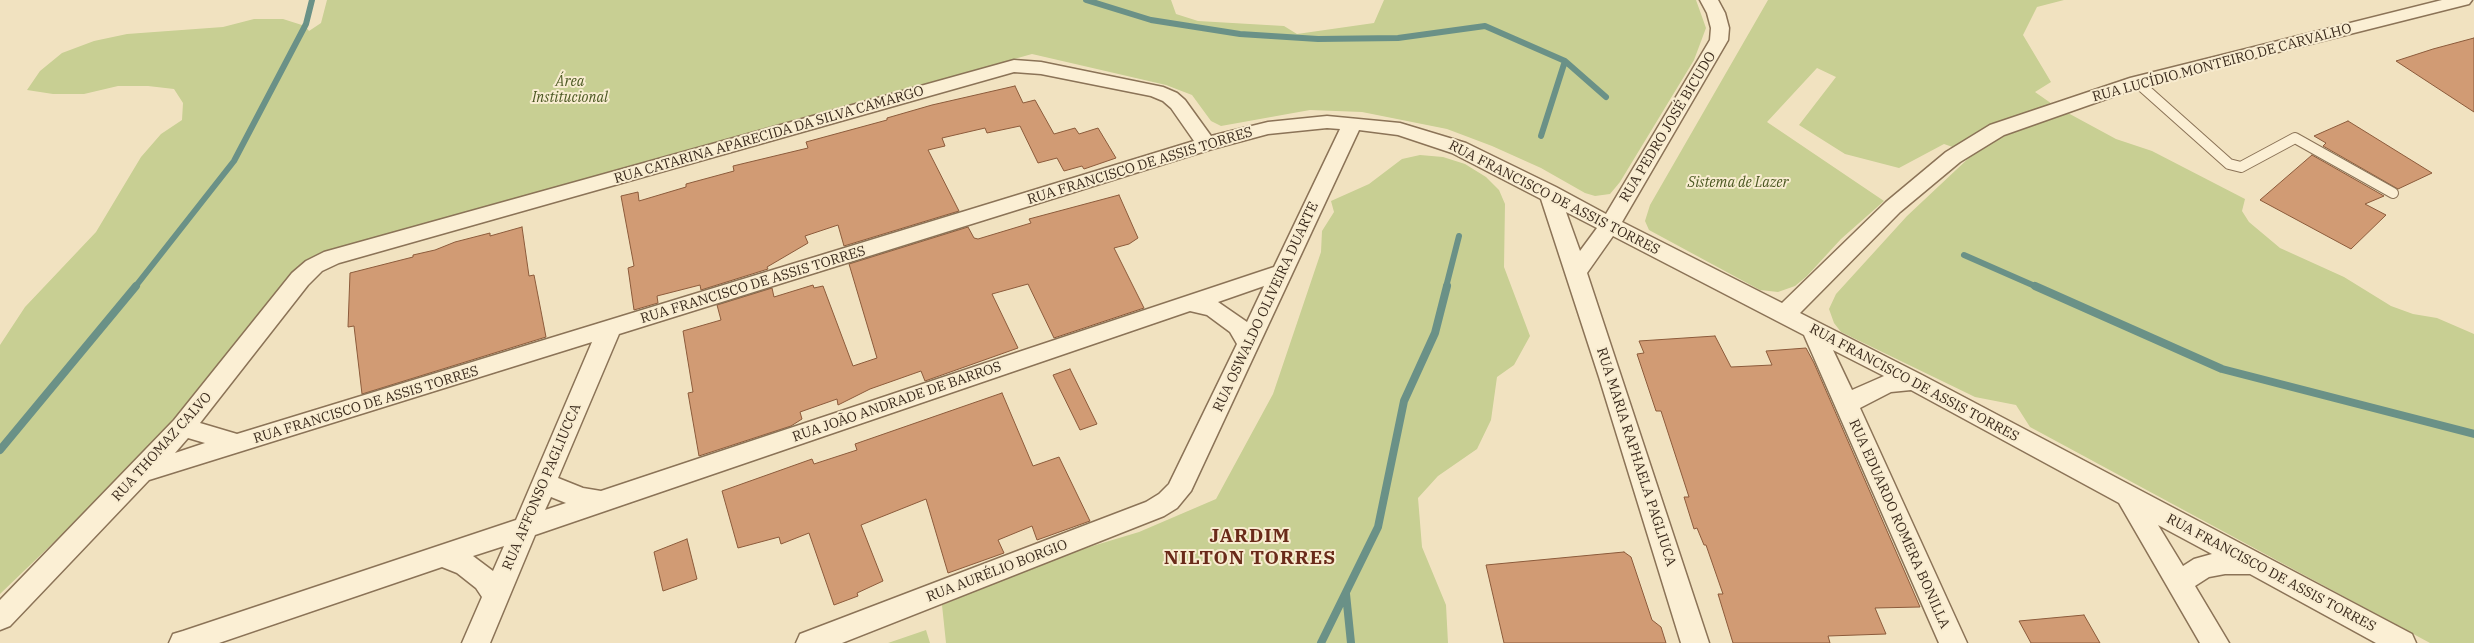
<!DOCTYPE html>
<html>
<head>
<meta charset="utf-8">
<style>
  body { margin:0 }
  canvas { display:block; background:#f1e2c0 }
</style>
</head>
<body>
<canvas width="2474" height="643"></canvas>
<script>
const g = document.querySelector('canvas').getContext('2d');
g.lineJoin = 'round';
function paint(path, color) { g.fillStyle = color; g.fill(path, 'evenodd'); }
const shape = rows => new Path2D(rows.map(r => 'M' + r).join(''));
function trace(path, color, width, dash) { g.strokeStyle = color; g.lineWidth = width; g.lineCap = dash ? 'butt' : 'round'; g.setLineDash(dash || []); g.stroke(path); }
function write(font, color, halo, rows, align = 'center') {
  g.font = font + ' "IBM Plex Serif",serif'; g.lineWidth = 4; g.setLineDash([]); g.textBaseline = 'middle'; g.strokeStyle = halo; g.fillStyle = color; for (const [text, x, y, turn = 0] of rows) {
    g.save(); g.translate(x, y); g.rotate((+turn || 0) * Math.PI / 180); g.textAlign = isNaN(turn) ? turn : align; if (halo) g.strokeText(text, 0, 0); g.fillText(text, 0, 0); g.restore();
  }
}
const green = shape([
  [327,0,1171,0,1176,14,1198,21,1284,26,1297,34,1374,23,1384,0,1696,0,1706,28,1694,60,1620,182,1610,194,1595,196,1585,193,1541,168,1492,146,1447,129,1362,112,1310,110,1221,126,1211,121,1192,95,1166,85,1032,54,320,254,132,467,0,594,0,345,25,307,96,232,141,157,161,134,182,120,183,103,174,89,148,86,118,86,84,94,53,94,27,90,40,71,62,53,94,41,127,34,223,27,254,19,283,19,305,26,309,31,321,23],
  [1768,0,2064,0,2037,7,2023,35,2051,82,2035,92,2055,106,2116,139,2152,151,2245,199,2242,211,2249,222,2280,248,2344,277,2391,306,2413,314,2437,318,2474,334,2474,643,2430,643,2030,427,2016,405,1975,397,1841,332,1834,323,1829,309,1836,294,1907,216,1973,154,1944,144,1899,168,1845,154,1799,125,1836,77,1817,68,1767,122,1884,201,1841,239,1807,276,1795,286,1778,292,1760,290,1649,230,1645,221,1650,205],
  [1420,155,1443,157,1465,164,1486,177,1499,190,1505,204,1504,267,1530,336,1514,365,1497,377,1491,420,1477,449,1438,476,1418,498,1422,547,1446,605,1448,643,946,643,942,605,1066,554,1139,532,1216,499,1273,394,1321,252,1322,231,1334,212,1331,201,1369,184,1402,159],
  [926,630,930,643,888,643]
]);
const streamFar1 = shape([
  [1086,0,1151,20,1240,34,1318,39,1398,38,1485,26,1565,61,1606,97],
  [1541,136,1565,61],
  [1964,255,2037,287],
  [135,287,234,161,306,24,312,0],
  [1446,287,1459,236]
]);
const stream = shape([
  [2035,286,2222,369,2474,434],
  [0,450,136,286],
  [1346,594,1351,643],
  [1321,643,1378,527,1404,401,1435,333,1447,286]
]);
const building = shape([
  [2474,38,2474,112,2396,61,2433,49,2474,38],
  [1015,86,1023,103,1035,100,1054,134,1075,128,1079,134,1098,128,1116,158,1084,169,1082,166,1064,171,1057,158,1038,163,1020,126,987,133,985,128,942,138,945,146,928,150,959,211,844,246,838,225,805,236,808,243,767,267,768,269,701,290,700,285,657,296,658,303,634,310,628,268,634,266,621,196,638,192,639,201,686,187,686,184,734,171,733,166,808,148,806,142,887,120,887,118,932,105,1015,86],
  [2348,121,2432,173,2398,189,2323,146,2326,143,2314,136,2348,121],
  [2312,155,2384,196,2365,204,2386,215,2351,249,2260,200,2312,155],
  [1119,195,1138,238,1129,244,1114,248,1144,308,1054,338,1028,284,992,294,1018,348,925,381,921,371,870,389,838,405,837,399,800,412,802,419,791,426,699,456,688,393,693,392,683,331,721,320,717,305,772,288,774,297,813,285,814,288,823,286,853,366,877,358,849,264,968,227,974,238,978,239,1031,223,1029,219,1119,195],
  [522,227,529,276,534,275,546,337,362,394,354,326,348,327,350,273,413,257,413,255,435,250,455,242,490,233,490,236,522,227],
  [1715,336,1731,367,1772,365,1766,351,1806,348,1814,363,1920,607,1875,608,1886,634,1828,636,1830,643,1733,643,1718,594,1723,594,1706,545,1704,545,1697,528,1694,529,1684,497,1689,497,1661,411,1656,411,1637,354,1644,353,1639,341,1715,336],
  [1070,369,1097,424,1080,430,1053,375,1070,369],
  [1002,393,1033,466,1059,457,1090,521,1037,540,1032,526,998,540,1004,553,948,573,926,499,861,525,883,581,857,593,858,596,834,605,809,533,781,544,779,537,738,548,722,491,812,459,814,464,857,450,855,444,1002,393],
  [687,539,697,579,663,591,654,552,687,539],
  [1624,552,1631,557,1652,620,1661,627,1666,643,1504,643,1486,565,1624,552],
  [2084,615,2100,643,2031,643,2019,621,2084,615]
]);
const lane = shape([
  [2137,82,2229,164,2241,167,2295,138,2393,193]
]);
const street = shape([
  [1700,0,1718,0,1725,13,1729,28,1728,40,1622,222,1782,303,1886,202,1946,152,1990,125,2130,78,2442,0,2472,0,2469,4,2143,86,2004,135,1960,162,1900,212,1800,313,1922,375,2412,634,2416,643,2376,643,2250,574,2225,574,2209,577,2195,586,2229,643,2200,643,2119,503,1911,390,1891,392,1860,408,1967,643,1939,643,1804,335,1613,236,1587,273,1709,643,1681,643,1599,377,1541,199,1452,153,1398,135,1359,130,1191,491,1177,508,1164,516,842,643,796,643,800,634,1146,502,1159,494,1169,484,1237,344,1230,332,1207,315,1190,311,535,535,490,643,462,643,482,597,476,588,457,573,442,567,219,643,169,643,173,634,183,631,516,520,592,342,149,480,10,626,0,630,0,600,174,420,292,273,306,261,324,252,1014,60,1041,62,1163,87,1177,93,1185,100,1211,136,1268,122,1327,116,1400,123,1466,143,1556,187,1606,214,1710,40,1711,28,1707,13,1700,0],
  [1014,72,1041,74,1151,96,1163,101,1171,108,1194,141,237,434,200,423,308,285,322,271,339,263,1014,72],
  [1327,128,1340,129,1274,267,601,491,583,488,558,478,619,334,1212,149,1268,134,1327,128],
  [1566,212,1597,228,1580,251,1566,212],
  [1264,286,1247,322,1218,302,1264,286],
  [1833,350,1884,376,1852,390,1833,350],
  [188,438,205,443,175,453,188,438],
  [551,497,566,503,545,510,551,497],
  [2158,525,2212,554,2194,559,2183,566,2158,525],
  [504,546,493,571,473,556,504,546]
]);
const streetNames = [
  ["RUA LUCÍDIO MONTEIRO DE CARVALHO",2222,63,-15],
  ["RUA PEDRO JOSÉ BICUDO",1668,127,-59],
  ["RUA CATARINA APARECIDA DA SILVA CAMARGO",769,135,-16],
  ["RUA FRANCISCO DE ASSIS TORRES",1140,166,-17],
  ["RUA FRANCISCO DE ASSIS TORRES",1554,198,27],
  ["RUA FRANCISCO DE ASSIS TORRES",753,285,-17],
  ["RUA OSWALDO OLIVEIRA DUARTE",1266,307,-65],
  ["RUA FRANCISCO DE ASSIS TORRES",1914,383,28],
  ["RUA JOÃO ANDRADE DE BARROS",897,402,-19],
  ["RUA FRANCISCO DE ASSIS TORRES",366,405,-17],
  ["RUA THOMAZ CALVO",162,447,-48],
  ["RUA MARIA RAPHAELA PAGLIUCA",1636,457,72],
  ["RUA AFFONSO PAGLIUCCA",542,487,-67],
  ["RUA EDUARDO ROMERA BONILLA",1899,524,66],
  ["RUA AURÉLIO BORGIO",997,571,-21],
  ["RUA FRANCISCO DE ASSIS TORRES",2271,573,28]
];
const parkNames = [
  ["Área",570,82],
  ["Institucional",570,98],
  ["Sistema de Lazer",1738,183]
];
const districtNames = [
  ["JARDIM",1250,537],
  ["NILTON TORRES",1250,559]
];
paint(green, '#c8cf93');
trace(streamFar1, '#6a9187', 6);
trace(stream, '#6a9187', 8);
paint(building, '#d19b74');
trace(building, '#8c5b3b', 1);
trace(lane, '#8b7357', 12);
trace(street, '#8b7357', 3);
trace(lane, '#fbefd4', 10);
paint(street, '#fbefd4');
write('14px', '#3a2a1c', '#f8ecd0', streetNames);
write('italic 14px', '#4a5721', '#f8ecd0', parkNames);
g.letterSpacing = '1px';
write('bold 19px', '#692a19', '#f8ecd0', districtNames);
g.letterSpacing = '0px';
</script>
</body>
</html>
